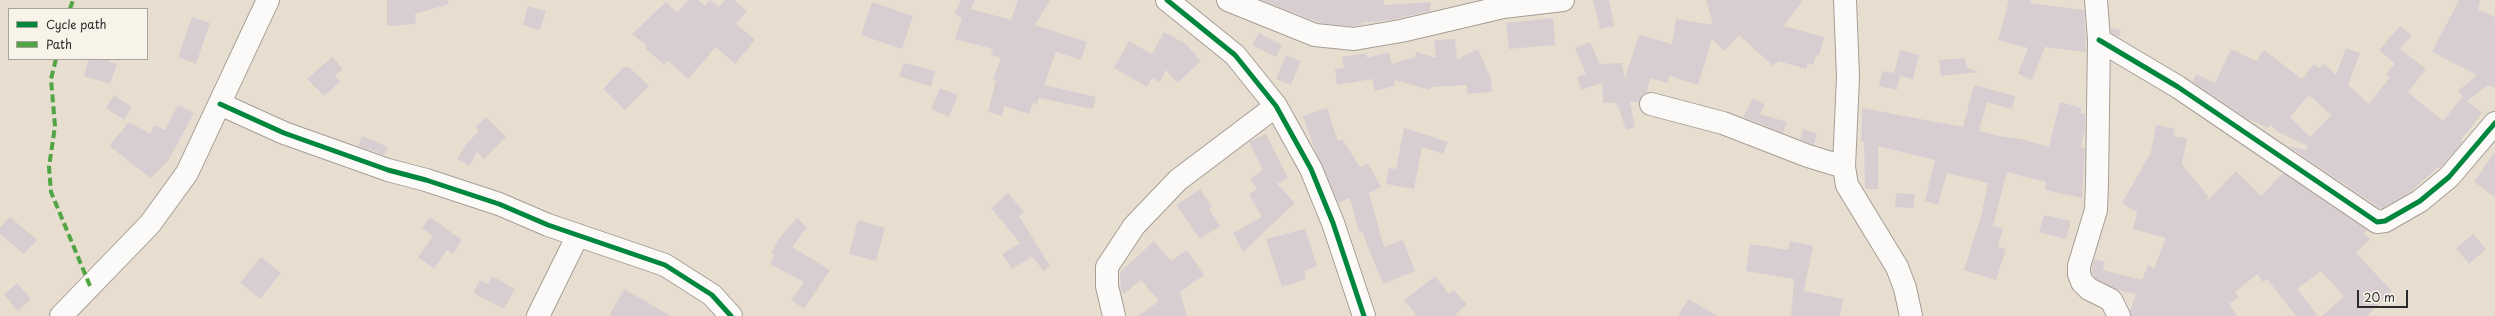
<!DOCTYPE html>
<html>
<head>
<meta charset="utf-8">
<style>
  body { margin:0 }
  #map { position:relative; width:2495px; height:316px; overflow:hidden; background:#e8ded0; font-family:"Playpen Sans",sans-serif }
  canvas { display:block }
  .legend { position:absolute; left:8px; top:8px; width:140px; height:52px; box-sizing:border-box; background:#f7f3e8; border:1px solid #a5a39c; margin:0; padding:5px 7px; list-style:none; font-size:12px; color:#2b2b2b }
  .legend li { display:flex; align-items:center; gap:8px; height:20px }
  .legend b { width:20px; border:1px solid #a5a39c }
  .scale { position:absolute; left:2357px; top:290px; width:51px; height:18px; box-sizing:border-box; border:2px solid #2b2b2b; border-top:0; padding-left:5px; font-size:12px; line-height:14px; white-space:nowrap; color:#2b2b2b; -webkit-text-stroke:3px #f7f3e8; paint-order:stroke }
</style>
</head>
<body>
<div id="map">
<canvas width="2495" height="316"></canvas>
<ul class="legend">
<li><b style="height:5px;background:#00873e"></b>Cycle path</li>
<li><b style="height:5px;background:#51a443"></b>Path</li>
</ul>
<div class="scale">20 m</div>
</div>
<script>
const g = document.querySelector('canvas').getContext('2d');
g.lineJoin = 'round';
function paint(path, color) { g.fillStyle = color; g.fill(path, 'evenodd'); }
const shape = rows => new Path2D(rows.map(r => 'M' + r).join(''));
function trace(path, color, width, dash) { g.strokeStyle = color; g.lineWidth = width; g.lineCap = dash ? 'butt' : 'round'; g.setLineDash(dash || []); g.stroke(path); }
const building = shape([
  [387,0,448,0,449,4,415,14,416,24,387,26],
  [688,0,698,0,705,6,710,0,719,7,725,0,734,0,747,11,736,24,755,40,735,64,716,47,688,79,668,61,664,65,645,48,647,46,632,34,666,2,677,13],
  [961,0,975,0,971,9,1011,20,1018,0,1050,0,1035,25,1087,42,1081,60,1056,52,1044,85,1096,97,1093,109,1039,98,1037,104,1033,103,1029,114,1004,106,1002,116,988,112,996,80,993,79,1001,58,991,55,993,49,955,39,962,18,954,14],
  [1261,0,1384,0,1384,5,1431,2,1430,11,1391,20,1361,23,1362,25,1354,26,1326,24,1307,18],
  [1593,0,1609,0,1614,26,1600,29],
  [1706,0,1803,0,1784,26,1824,37,1819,55,1816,55,1813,65,1808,63,1806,69,1778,61,1773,66,1739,35,1724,51,1712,39,1698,85,1670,76,1667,83,1650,78,1647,92,1642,96,1639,102,1630,102,1635,127,1626,130,1618,106,1616,107,1617,103,1603,103,1602,83,1581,90,1577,77,1586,74,1575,48,1590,42,1600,64,1622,63,1625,78,1639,35,1672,44,1676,19,1713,25],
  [2009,0,2031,0,2030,3,2084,10,2086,52,2045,47,2032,80,2018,74,2028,48,1998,40],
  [2459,0,2480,0,2478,10,2495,17,2495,88,2488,85,2467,101,2482,113,2461,140,2463,142,2440,168,2437,168,2408,194,2381,209,2288,146,2307,150,2308,146,2278,132,2270,125,2268,128,2246,118,2193,82,2196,74,2215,83,2231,49,2256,61,2264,50,2302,79,2314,64,2319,68,2324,64,2336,75,2346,48,2360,53,2348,85,2369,104,2390,77,2386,74,2395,64,2379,50,2400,26,2412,35,2400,49,2426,69,2408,92,2443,121,2462,97,2464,98,2458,91,2477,75,2432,52],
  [2309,95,2331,115,2310,137,2290,117],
  [872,2,913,16,902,49,861,35],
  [528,6,546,11,540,30,523,25],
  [192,17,210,23,196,64,178,57],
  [1553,18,1555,45,1509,49,1506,23],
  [2111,28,2121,30,2119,37,2111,33],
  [1164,32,1186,44,1201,61,1177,83,1166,70,1160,82,1152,78,1147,87,1114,68,1129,41,1152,54],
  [1259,33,1282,45,1276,57,1252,45],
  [1455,39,1457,59,1478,49,1491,79,1492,92,1467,94,1467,85,1431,87,1430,90,1395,80,1394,86,1375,91,1372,79,1337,85,1335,69,1344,68,1342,57,1366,53,1367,58,1389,52,1392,64,1415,57,1416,52,1436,58,1434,40],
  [1900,50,1919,55,1913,79,1900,76,1897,90,1879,86,1882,71,1894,73],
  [1286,55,1301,61,1291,85,1276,79],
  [332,57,343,69,335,76,340,82,324,96,307,79],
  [1965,58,1967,68,1979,72,1941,76,1939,60],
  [89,59,110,59,109,62,117,64,110,84,84,76],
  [904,63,935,71,931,87,899,76],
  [624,67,629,67,649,86,625,110,603,89],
  [1974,85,2015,96,2012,109,1987,102,1979,131,2004,137,2021,139,2049,147,2060,102,2082,108,2080,113,2085,114,2085,130,2081,147,2085,148,2082,198,2045,190,2046,182,2007,172,1993,226,2003,228,1998,247,2006,249,1996,280,1964,270,1981,216,1988,183,1947,173,1938,205,1925,201,1935,160,1878,146,1878,189,1865,189,1864,142,1861,141,1862,108,1963,127],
  [940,88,958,95,949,117,931,109],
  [114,95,132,107,124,120,106,108],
  [1753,98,1765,105,1760,114,1787,122,1783,133,1743,117],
  [178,105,192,112,193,115,168,161,151,178,109,146,129,122,150,134,155,125,165,130],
  [1327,108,1338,141,1342,139,1360,167,1368,163,1381,187,1369,193,1384,247,1403,240,1415,271,1383,284,1362,232,1359,233,1350,198,1338,203,1315,150,1303,116],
  [486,117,506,137,484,159,477,152,469,166,457,159,466,144,479,131,476,127],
  [2156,125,2175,129,2173,136,2187,138,2182,164,2208,196,2207,201,2236,171,2261,196,2283,173,2367,230,2364,233,2370,239,2356,253,2392,291,2367,316,2322,316,2344,296,2321,271,2297,289,2318,316,2296,316,2267,279,2263,282,2257,274,2235,292,2239,297,2229,304,2237,316,2131,316,2130,310,2136,294,2118,290,2096,279,2093,275,2092,268,2094,259,2105,262,2103,270,2142,280,2148,265,2154,268,2166,238,2133,229,2137,212,2122,203,2151,152],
  [1404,128,1448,142,1443,154,1422,147,1414,189,1386,184,1389,168,1396,169],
  [1803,129,1817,134,1814,145,1800,140],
  [1266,134,1288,178,1277,184,1295,203,1243,252,1233,233,1262,217,1249,194,1257,189,1250,179,1263,170,1249,142],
  [362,136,388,147,384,155,358,146],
  [2495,151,2495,197,2474,182],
  [1200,189,1212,207,1209,209,1220,226,1200,239,1176,205],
  [1008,193,1024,212,1019,216,1050,266,1044,271,1032,257,1012,269,1002,254,1020,243,991,208],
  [1896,193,1915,194,1913,208,1895,207],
  [2044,215,2071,221,2066,239,2039,232],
  [10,217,37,240,24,254,0,234,0,228],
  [430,217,462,240,453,254,447,250,434,269,418,257,433,236,422,228],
  [797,218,807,227,792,247,830,270,804,309,791,300,804,282,770,264,775,255,771,253,779,239],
  [858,220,885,228,876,261,849,254],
  [1305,229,1317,266,1304,271,1306,279,1282,287,1266,239],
  [2473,234,2486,249,2469,264,2456,248],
  [1154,241,1171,261,1187,250,1204,275,1180,292,1187,316,1138,316,1159,301,1141,280,1124,294,1121,290,1120,272],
  [1790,241,1813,246,1804,291,1843,299,1840,316,1791,316,1794,279,1746,271,1750,244,1788,250],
  [261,257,281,273,260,299,240,283],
  [492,276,515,289,504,309,473,293,480,280,488,284],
  [1435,276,1449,294,1454,290,1467,304,1454,316,1417,316,1404,300],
  [17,283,31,299,18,311,4,295],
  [624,289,671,316,609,316],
  [1688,299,1718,316,1678,316]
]);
const minor = shape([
  [1167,0,1235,55,1276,106,1311,169,1333,223,1364,316],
  [1228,0,1315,35,1354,39,1401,31,1503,7,1563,0],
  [1845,0,1848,77,1844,167,1847,185,1897,267,1905,288,1911,316],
  [2096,0,2099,40,2097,183,2096,210,2079,266,2079,274,2082,282,2089,289,2111,300,2119,316],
  [2099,40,2178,87,2377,222,2385,221,2420,201,2449,177,2495,123],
  [220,104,284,133,388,170,426,180,499,204,548,225,665,265,712,295,731,316],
  [1651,104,1723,123,1808,156,1844,167],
  [61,316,150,224,187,173,268,0],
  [538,316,578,235],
  [1114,316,1107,286,1107,267,1134,226,1178,180,1276,106]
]);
const quiet = shape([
  [70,9,73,0],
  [56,59,51,79,55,126,49,167,51,192,90,286]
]);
const cycleway = shape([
  [1167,0,1235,55,1276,106,1311,169,1333,223,1364,316],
  [2099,40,2178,87,2377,222,2385,221,2420,201,2449,177,2495,123],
  [220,104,284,133,388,170,426,180,499,204,548,225,665,265,712,295,731,316]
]);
paint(building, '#d8ced1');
trace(minor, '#a49e96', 24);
trace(minor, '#fcfaf8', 22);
trace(quiet, '#51a443', 4, [8, 4]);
trace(cycleway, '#00873e', 5);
</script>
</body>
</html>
